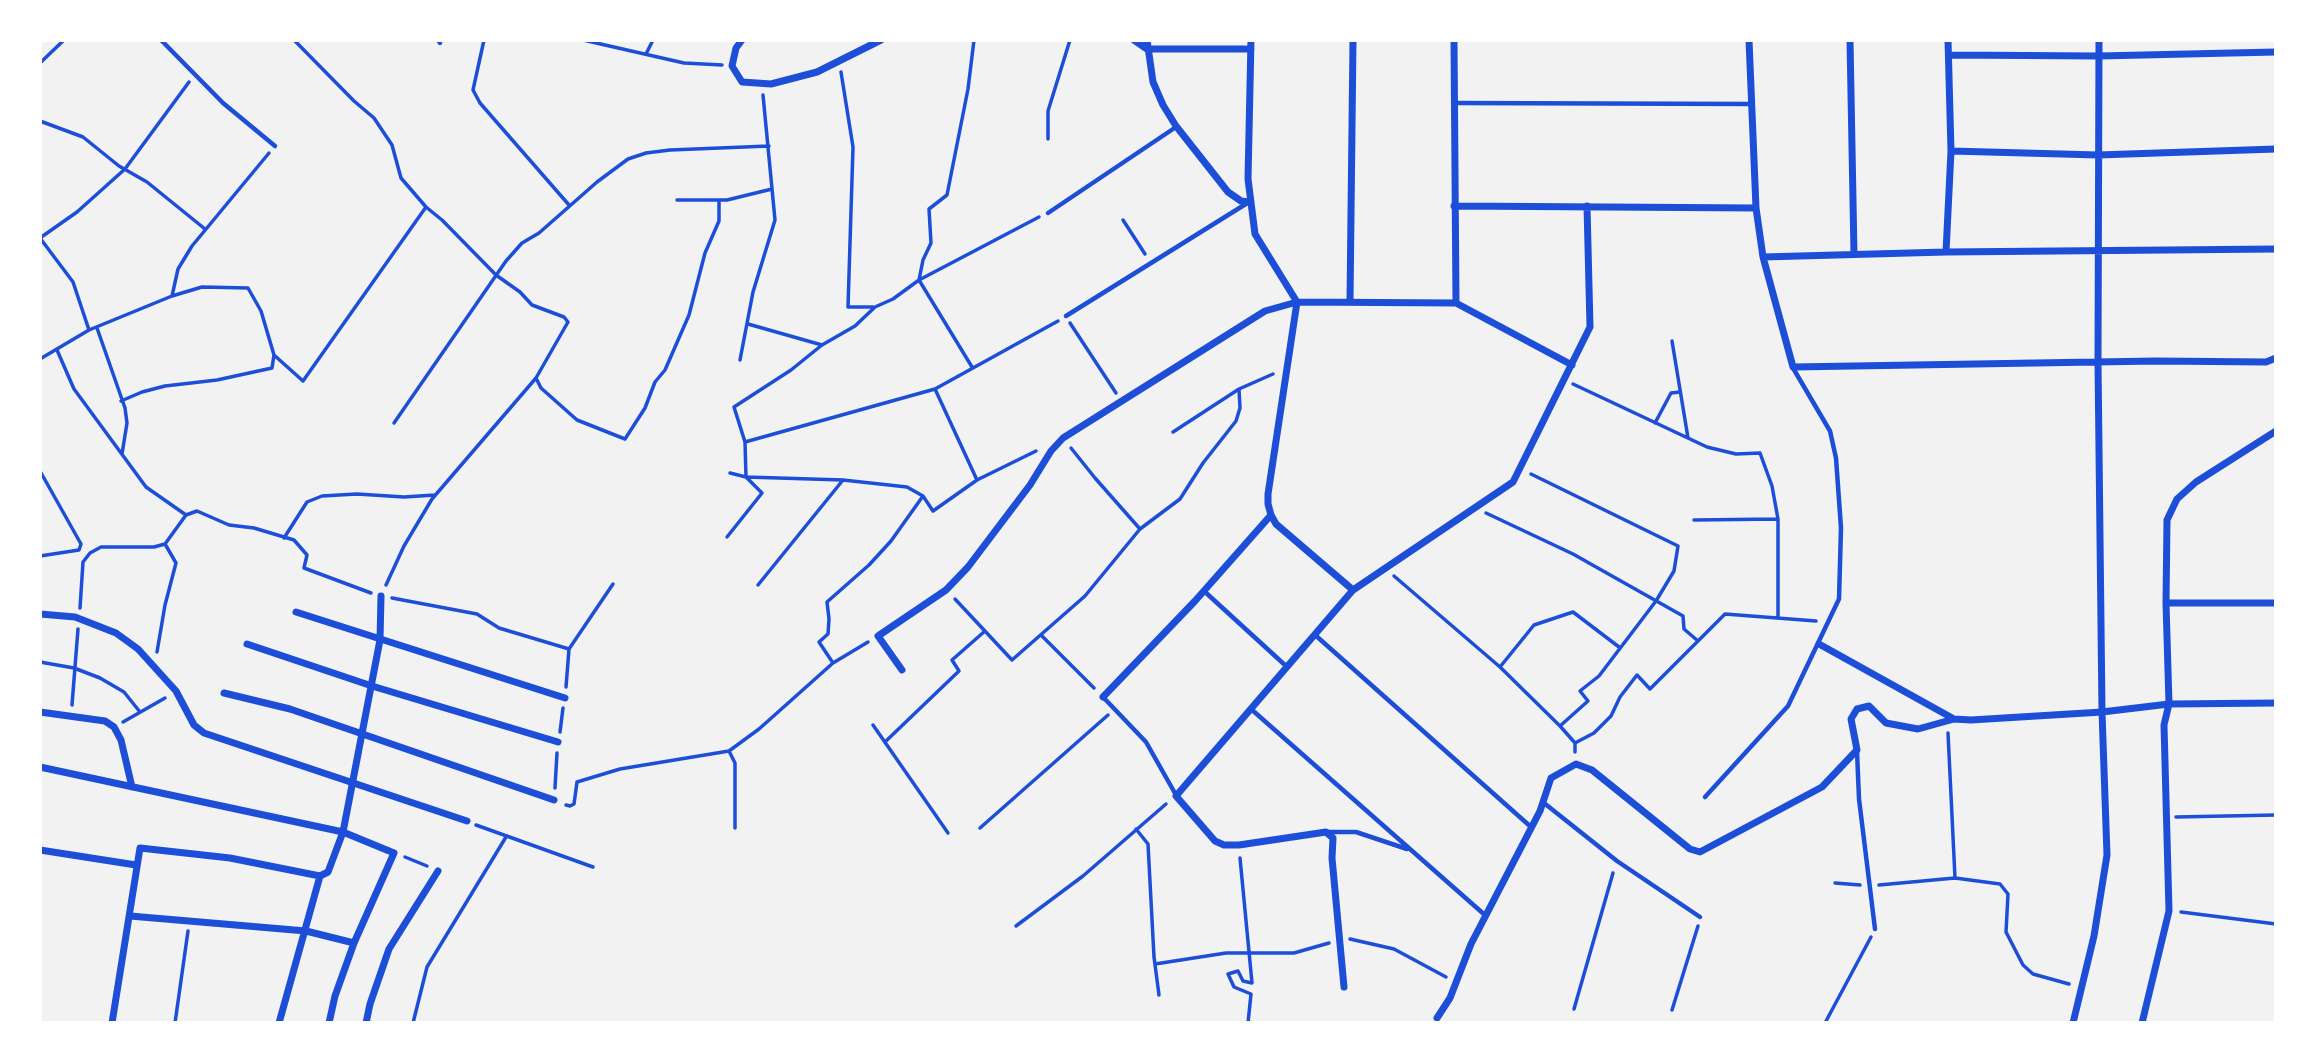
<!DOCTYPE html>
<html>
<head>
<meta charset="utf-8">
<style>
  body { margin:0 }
  #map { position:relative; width:2316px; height:1063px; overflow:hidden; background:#f2f2f2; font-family:"Titillium Web",sans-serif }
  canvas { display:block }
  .frame { position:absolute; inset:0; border:42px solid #fff; pointer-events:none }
</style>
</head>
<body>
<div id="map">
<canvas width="2316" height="1063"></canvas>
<div class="frame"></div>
</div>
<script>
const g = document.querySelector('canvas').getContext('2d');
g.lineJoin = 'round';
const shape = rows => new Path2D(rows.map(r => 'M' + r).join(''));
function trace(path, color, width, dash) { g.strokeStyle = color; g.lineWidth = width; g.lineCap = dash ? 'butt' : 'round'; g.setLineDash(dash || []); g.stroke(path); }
const path = shape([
  [294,40,354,101,374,118,392,145,401,178,426,207,442,220,496,275,520,292,532,305,564,317,568,322,536,378,541,388,577,420,625,439,645,408,655,382,665,370,689,315,705,253,719,221,719,201],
  [484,40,473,90,480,103,569,205],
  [583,40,684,63,722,65],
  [646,54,653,40],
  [40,63,64,40],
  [841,72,853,147,848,307,873,307],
  [40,121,83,137,119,166,147,182,205,229],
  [1048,139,1048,111,1070,40],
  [677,200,727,200,772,189],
  [1123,220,1145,254],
  [40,238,77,212,125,169,189,82],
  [40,238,73,282,89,330],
  [172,296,178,269,192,246,269,153],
  [1070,323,1116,393],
  [748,324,822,345],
  [97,328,125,408,127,423,122,454],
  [1672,341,1688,438],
  [57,350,74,389,146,487,186,515,197,511,229,525,254,528,294,540,307,555,304,568,371,593],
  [40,359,89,330,172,296,202,287,248,288,261,311,274,355,303,381,426,207],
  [740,360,753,292,775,220,763,95],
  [972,367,919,280,923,260,931,243,929,209,947,195,968,89,974,40],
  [1573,384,1707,447,1736,454,1760,453,1772,486,1778,519,1778,618],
  [935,389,977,480],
  [121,401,142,392,165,386,217,380,272,368,274,355],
  [394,423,506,261,522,243,539,233,597,182,628,159,646,153,670,150,769,146],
  [1655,423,1671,393,1680,392],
  [1173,432,1239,389,1273,374],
  [745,442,935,389,1058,321],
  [1071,448,1095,478,1140,529],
  [40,471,81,544,79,550,40,556],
  [730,473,746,477,843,480,907,487,923,496,933,511,977,480,1036,451],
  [1531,474,1678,546,1674,571,1656,601,1599,676,1580,691,1588,701,1560,726],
  [1486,513,1573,554,1683,616,1684,629,1698,641],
  [1694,520,1778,519],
  [727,537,762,493,746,477,745,442,734,407,791,370,822,345,855,326,875,307,893,299,919,280,1039,217],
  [284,538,307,502,322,496,357,494,404,497,435,495],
  [1394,576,1500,667,1560,726,1575,743,1575,752],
  [386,585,404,546,432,499,536,378],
  [758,585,843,480],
  [392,598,477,614,499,628,569,649],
  [955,599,1012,660,1085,596,1140,529,1180,499,1203,463,1236,421,1240,408,1239,389],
  [80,608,83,562,90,553,101,547,154,547,165,544,186,515],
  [1041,635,1094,688],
  [157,652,165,605,176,563,165,544],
  [40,662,74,668,100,678,124,692,140,712],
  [833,663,819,642,828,634,829,619,827,602,869,565,891,541,923,496],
  [1500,667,1534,625,1573,612,1619,647],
  [566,687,569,649,613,584],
  [72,705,78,629],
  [123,722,165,698],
  [873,725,948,833],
  [560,732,563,708],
  [1948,733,1955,878],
  [886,741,959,671,952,660,985,631],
  [1575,743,1594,733,1611,716,1620,697,1637,675,1650,689,1725,614,1816,621],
  [729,751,735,763,735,828],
  [555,788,557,753],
  [566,805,570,806,574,804,577,782,620,769,729,751,759,729,833,663,868,642],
  [2176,817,2276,815],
  [476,825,593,867],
  [980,828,1108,715],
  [1136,829,1148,844,1154,957,1159,995],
  [405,857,427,866],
  [1240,858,1252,983,1243,981,1238,971,1228,974,1234,987,1251,994,1248,1023],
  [1835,883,1860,885],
  [1879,885,1955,878,2000,884,2008,894,2006,932,2023,965,2033,974,2069,984],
  [2181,912,2276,924],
  [1016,926,1083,876,1166,804],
  [1350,939,1394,949,1446,977],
  [1155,964,1226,953,1294,953,1329,943],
  [1574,1009,1613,873],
  [1672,1010,1698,926],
  [175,1023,188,931],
  [413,1023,427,967,506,837],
  [1825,1023,1871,937]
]);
const service = shape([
  [161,40,223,103,275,146],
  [438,40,440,43],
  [1454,103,1751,104],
  [1048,213,1176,127],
  [1066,316,1249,202],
  [1204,591,1286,666],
  [1314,634,1531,827],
  [1103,697,1146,742,1176,795],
  [1251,709,1486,916],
  [1857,751,1859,799,1875,929],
  [1705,797,1788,706,1839,599,1841,528,1836,458,1830,431,1793,368],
  [1544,803,1617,861,1700,917],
  [1327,832,1356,832,1407,849]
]);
const minor = shape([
  [742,40,736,48,732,66,742,82,771,84,817,72,881,40],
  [1134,40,1147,49,1251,49],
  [1147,40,1153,82,1163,105,1176,126,1228,192,1241,201,1249,202],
  [1251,40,1248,179,1255,234,1297,302,1268,494,1268,504,1271,515,1276,524,1353,590],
  [1454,40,1456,303],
  [1749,40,1756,208,1763,257,1793,367,2156,361,2266,362,2276,358],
  [1850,40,1854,254],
  [1949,55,2099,56,2276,52],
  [1951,151,2098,155,2276,149],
  [1454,206,1756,208],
  [1946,252,1951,151,1948,40],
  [1763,257,1946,252,2276,249],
  [1350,301,1353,40],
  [2166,603,2276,603],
  [296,612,565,698],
  [40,614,75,617,116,633,138,649,176,691,194,725,204,733,467,821],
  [247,644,372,686,558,742],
  [1819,644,1954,719,1971,720,2102,712,2169,704,2276,703],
  [902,670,878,636,946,590,968,567,1030,485,1051,451,1063,438,1265,311,1297,302,1456,303,1572,365],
  [224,693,290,709,554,800],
  [1103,697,1195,601,1271,515],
  [40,712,105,721,114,727,121,740,132,787],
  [40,767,343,832,394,853,354,943,335,996,329,1023],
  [40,850,136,865],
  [130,916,306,931,354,943],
  [1344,987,1332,858,1333,838,1326,832,1239,845,1224,845,1215,841,1176,796,1353,590,1513,482,1590,327,1587,206],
  [1437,1018,1450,998,1471,944,1540,811,1551,778,1576,764,1592,770,1690,849,1700,852,1822,787,1857,750,1851,719,1857,709,1869,706,1886,723,1918,729,1954,719],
  [112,1023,140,848,230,858,320,876],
  [279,1023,320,876,328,872,343,832,380,640,381,596],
  [366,1023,370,1004,389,949,438,871],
  [2073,1023,2094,936,2107,855,2102,712,2098,362,2099,40],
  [2142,1023,2169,911,2164,725,2169,704,2166,603,2167,520,2177,499,2196,482,2276,431]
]);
trace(path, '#1d4ed8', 3.5);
trace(service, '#1d4ed8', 4.5);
trace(minor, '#1d4ed8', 7);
</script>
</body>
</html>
